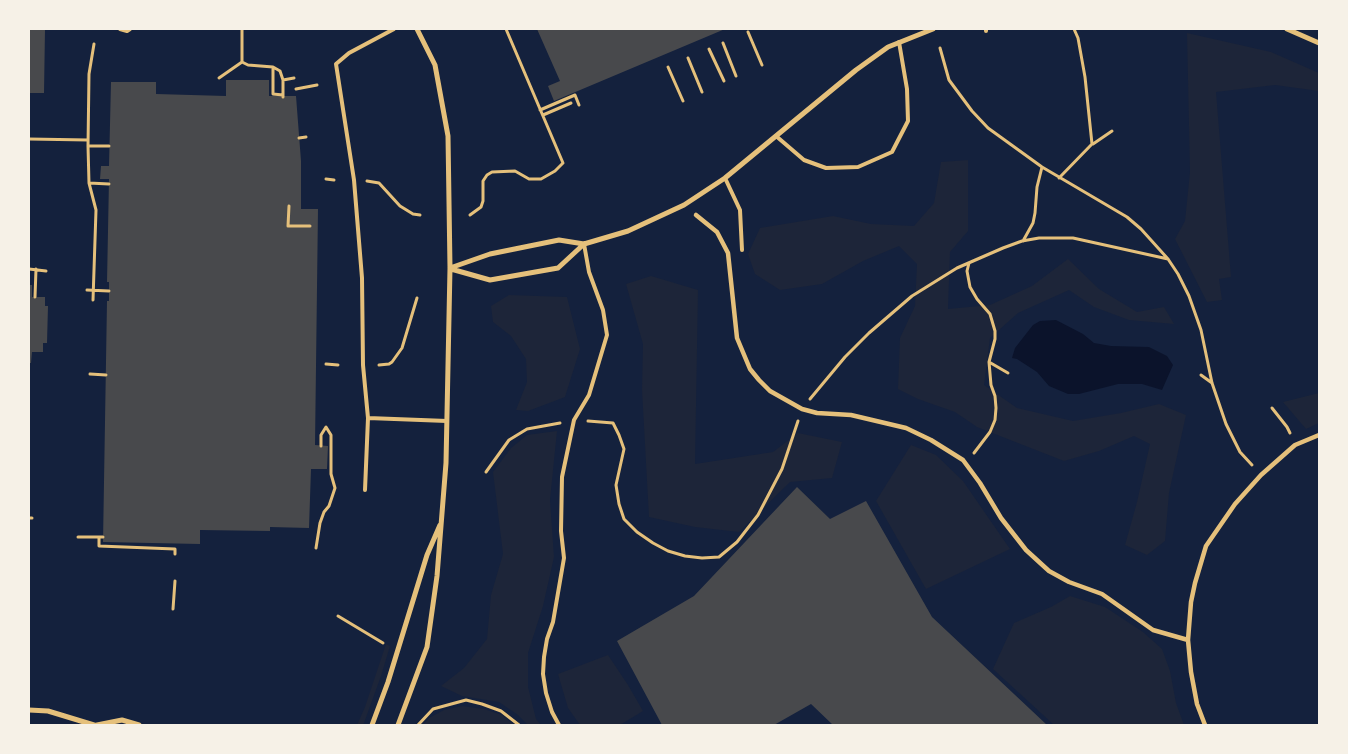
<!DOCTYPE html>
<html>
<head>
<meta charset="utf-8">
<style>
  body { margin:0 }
  #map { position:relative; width:1348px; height:754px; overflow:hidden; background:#14213d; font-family:"PT Sans Narrow",sans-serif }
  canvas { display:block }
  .frame { position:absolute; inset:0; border:30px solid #f6f1e7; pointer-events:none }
</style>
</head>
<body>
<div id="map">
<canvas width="1348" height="754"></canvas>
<div class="frame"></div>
</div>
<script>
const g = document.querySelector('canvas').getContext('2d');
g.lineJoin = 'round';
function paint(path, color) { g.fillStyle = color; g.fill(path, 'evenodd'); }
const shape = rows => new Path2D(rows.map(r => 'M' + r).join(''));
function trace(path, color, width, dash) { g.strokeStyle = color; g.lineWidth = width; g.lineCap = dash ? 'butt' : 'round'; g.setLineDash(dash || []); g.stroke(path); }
const green = shape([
  [1187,33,1271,52,1319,73,1319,91,1275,85,1216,92,1231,277,1219,279,1222,300,1207,302,1175,239,1185,221,1190,172],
  [968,160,968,231,950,252,948,309,990,305,1032,286,1068,259,1099,289,1137,312,1164,307,1174,324,1129,320,1094,307,1069,290,1018,313,990,338,984,385,1017,408,1073,421,1121,413,1159,404,1186,415,1169,493,1165,541,1147,555,1125,545,1137,502,1150,444,1134,436,1099,451,1064,461,977,427,955,412,918,399,898,389,900,338,915,306,917,264,899,246,863,261,822,284,780,290,755,274,748,254,760,228,833,216,871,224,914,226,934,203,941,162],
  [651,276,698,290,695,464,773,452,798,433,842,442,832,478,790,482,739,532,695,527,649,517,642,390,643,344,626,284],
  [509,295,567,297,580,349,565,397,528,411,516,410,527,382,526,359,511,336,493,322,491,306],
  [1319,393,1319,423,1306,429,1283,402],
  [557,431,550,500,554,557,543,606,528,653,528,687,536,719,541,725,528,725,518,715,499,702,462,696,441,686,464,668,487,639,491,595,503,554,493,472,511,448,527,435],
  [911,445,936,455,963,481,1010,549,926,589,876,501],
  [1070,596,1105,607,1143,632,1162,649,1170,671,1176,703,1184,725,1054,725,993,669,1014,623,1051,607],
  [386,644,390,646,381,676,364,723,363,725,357,725,365,707],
  [608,655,628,685,643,711,620,725,580,725,568,708,558,674],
  [462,706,484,709,502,715,514,725,423,725,429,718,444,710]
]);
const water = shape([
  [1056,320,1083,334,1094,343,1111,346,1149,347,1167,356,1173,365,1162,390,1142,384,1118,384,1079,394,1068,394,1049,386,1037,372,1017,359,1012,358,1015,348,1033,325,1040,321]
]);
const building = shape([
  [29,29,45,29,44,93,29,93],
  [537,29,725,29,554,101,548,86,560,81],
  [226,80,269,80,269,96,296,96,301,161,301,209,318,209,315,445,328,446,327,469,311,469,309,528,270,527,270,531,200,530,200,544,103,542,107,301,109,301,109,282,107,282,109,179,100,179,101,166,109,166,111,82,156,82,156,94,226,96],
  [29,285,32,285,32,297,45,297,45,306,48,306,47,343,43,343,43,352,32,352,31,363,29,363],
  [797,487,830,519,866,501,932,617,1047,725,833,725,811,704,774,725,662,725,617,641,694,596]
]);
const path = shape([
  [748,32,762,65],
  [723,43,736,76],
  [940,48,949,80,972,111,988,128,1042,167,1127,217,1141,229,1168,259,1178,274,1189,296,1201,330,1212,383,1226,424,1240,452,1252,465],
  [709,49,724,81],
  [688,58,702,92],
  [242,62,248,65,273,67,280,71,283,80,283,97],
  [242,62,242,29],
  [273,67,273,94,283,95],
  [668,67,683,101],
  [219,78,242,62],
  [283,80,294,78],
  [296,89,317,85],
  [540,110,575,95,579,105],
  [543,115,571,103],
  [299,138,306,137],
  [29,139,88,140],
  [1093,144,1112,131],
  [88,146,109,146],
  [1059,178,1092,144,1085,77,1078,38,1074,29],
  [326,179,334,180],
  [367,181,379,183,400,206,413,214,420,215],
  [89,183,109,184],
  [289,206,288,226,310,226],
  [470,215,481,207,483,201,483,181,487,175,492,172,515,171,529,179,541,179,555,171,563,163,506,29],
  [1023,241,1033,223,1035,213,1037,187,1042,167],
  [969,263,967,271,970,287,977,299,990,314,995,331,995,339,989,362,991,385,995,396,996,408,995,420,990,432,974,453],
  [29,269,46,271],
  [87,290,109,291],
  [35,297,36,269],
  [93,300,96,210,89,183,88,146,89,74,94,44],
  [989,362,1008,373],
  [326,364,338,365],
  [379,365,389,364,392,362,402,348,417,298],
  [90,374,106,375],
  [1201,375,1212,383],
  [810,399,845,357,869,333,912,296,957,268,1003,248,1022,241,1039,238,1073,238,1168,259],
  [1272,408,1287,427,1290,433],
  [588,421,613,423,619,435,624,449,616,485,619,504,624,519,637,532,653,543,668,551,685,556,702,558,719,557,737,542,758,515,782,469,798,421],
  [486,472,509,440,527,429,560,423],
  [29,518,32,518],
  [78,537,103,537],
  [99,537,99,546,175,549,175,554],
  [316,548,320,523,324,512,329,506,335,488,331,474,331,435,326,427,321,435,321,446],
  [173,609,175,581],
  [338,616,383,643],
  [418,725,433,709,466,700,482,704,501,711,519,725]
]);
const service = shape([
  [120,29,127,31,130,29],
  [986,31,986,29],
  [776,136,804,160,826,168,858,167,892,152,908,121,907,89,899,42],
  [725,178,740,210,742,250],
  [368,418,447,421],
  [365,490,368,418,363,365,362,278,354,180,336,64,349,53,394,29],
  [559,725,552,712,546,693,543,674,544,657,547,639,553,622,564,558,561,531,562,477,574,420,589,395,607,335,603,310,589,272,584,244]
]);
const pedestrian = shape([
  [696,215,717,232,728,253,737,338,750,369,759,380,770,391,802,409,817,413,851,415,906,428,931,440,963,460,980,483,1001,518,1026,550,1049,571,1069,582,1102,594,1153,630,1188,640],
  [1205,725,1197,704,1191,672,1188,640,1191,602,1195,583,1206,546,1235,504,1261,475,1295,445,1319,435]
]);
const minor = shape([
  [1287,29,1319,43],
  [450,268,490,254,559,240,584,244,628,231,684,205,725,178,856,70,888,47,933,29],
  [451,269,490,280,558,268,584,244],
  [29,710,48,711,94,725],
  [97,725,122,720,139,725],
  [372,725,388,682,427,555,440,525],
  [398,725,427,647,437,576,446,463,450,268,448,136,435,65,417,29]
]);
paint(green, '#1d2539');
paint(water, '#0b132b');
paint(building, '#48494c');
trace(path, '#e5c07b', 3);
trace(service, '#e5c07b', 4);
trace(pedestrian, '#e5c07b', 4.5);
trace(minor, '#e5c07b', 5);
</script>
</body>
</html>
